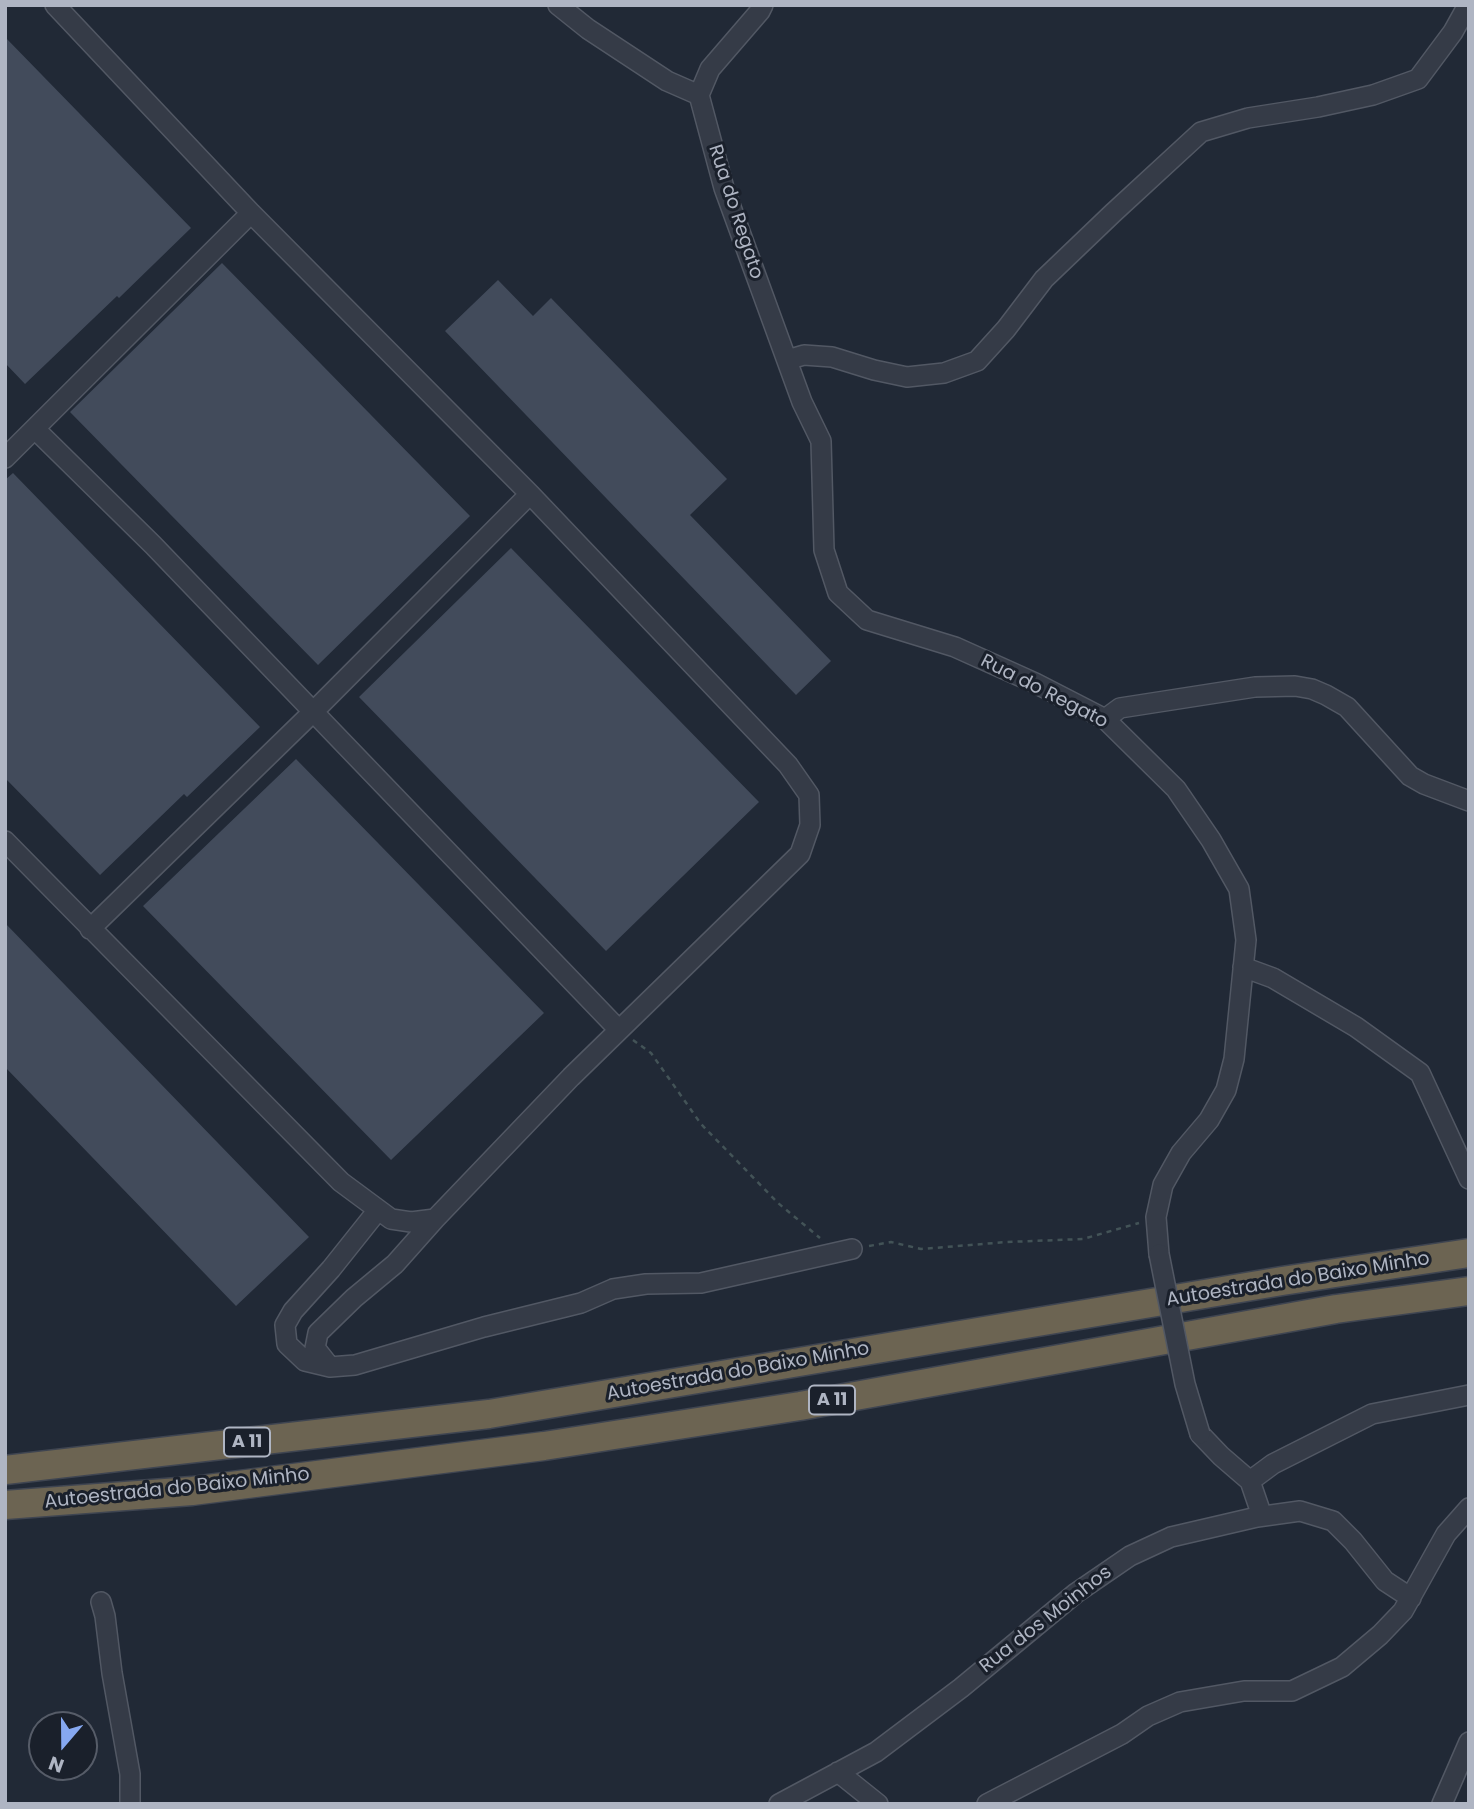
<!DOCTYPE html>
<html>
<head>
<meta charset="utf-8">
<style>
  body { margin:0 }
  #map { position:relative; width:1474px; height:1809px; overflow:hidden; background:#212936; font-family:Poppins,sans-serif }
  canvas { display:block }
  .frame { position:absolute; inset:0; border:7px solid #afb5c3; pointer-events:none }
  .north { position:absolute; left:28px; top:1711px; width:70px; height:70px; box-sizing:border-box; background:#1a202b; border:2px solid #565c68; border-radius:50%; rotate:200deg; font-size:19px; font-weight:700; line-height:28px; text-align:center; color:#afb5c3 }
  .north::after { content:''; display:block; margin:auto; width:24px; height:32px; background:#86a8f1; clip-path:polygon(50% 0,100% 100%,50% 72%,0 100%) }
</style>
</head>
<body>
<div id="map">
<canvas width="1474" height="1809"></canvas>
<div class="frame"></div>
<div class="north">N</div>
</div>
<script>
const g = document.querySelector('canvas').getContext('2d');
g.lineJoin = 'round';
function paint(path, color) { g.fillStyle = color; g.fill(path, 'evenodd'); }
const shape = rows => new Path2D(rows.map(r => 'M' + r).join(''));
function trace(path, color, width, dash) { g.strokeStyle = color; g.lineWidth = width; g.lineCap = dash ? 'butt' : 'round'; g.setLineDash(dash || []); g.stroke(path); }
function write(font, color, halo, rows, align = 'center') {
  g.font = font + ' Poppins,sans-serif'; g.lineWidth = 6; g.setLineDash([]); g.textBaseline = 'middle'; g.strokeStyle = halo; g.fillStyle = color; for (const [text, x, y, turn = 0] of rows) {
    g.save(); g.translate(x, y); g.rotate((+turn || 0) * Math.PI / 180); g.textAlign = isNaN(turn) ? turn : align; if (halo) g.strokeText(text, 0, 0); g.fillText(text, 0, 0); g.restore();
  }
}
const building = shape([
  [5,37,191,228,119,298,117,296,25,384,5,363],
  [222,263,470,516,318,665,70,412],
  [498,280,533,316,551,298,727,479,690,515,831,661,796,695,445,331],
  [13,473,260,727,187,797,184,794,100,875,5,778,5,480],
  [511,548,759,802,606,951,359,697],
  [296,759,544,1013,391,1160,143,906],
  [5,923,309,1237,236,1306,5,1067]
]);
const path = shape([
  [633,1040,651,1053,701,1124,778,1203,820,1238],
  [869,1246,891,1242,921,1249,1007,1242,1083,1239,1139,1223]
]);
const minor = shape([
  [558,5,588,29,667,81,699,95],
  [699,95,724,188,802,402,821,441,824,550,838,593,867,620,955,647,1035,683,1105,719,1176,789,1211,840,1239,889,1246,940,1234,1059,1226,1090,1209,1120,1181,1153,1163,1185,1156,1217,1159,1254],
  [699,95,710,69,760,11,763,5],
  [787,360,804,355,832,357,874,370,907,377,944,373,977,361,1006,329,1044,279,1113,213,1201,132,1248,118,1318,107,1373,95,1418,79,1453,32,1468,5],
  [35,429,153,545,619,1030],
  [5,458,251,213],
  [1105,719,1120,708,1255,687,1295,686,1312,689,1326,695,1347,707,1410,776,1424,784,1469,801],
  [5,841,341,1182,391,1219,411,1222,435,1219,571,1077,800,854,810,825,809,795,788,765,530,494,251,213,55,5],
  [90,929,314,711,530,494],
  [1243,967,1273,978,1356,1027,1420,1073,1469,1179],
  [378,1210,331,1269,293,1311,285,1325,287,1344,305,1361,330,1367,355,1365,484,1327,581,1303,613,1289,646,1284,701,1283,852,1249],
  [330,1367,315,1348,318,1333,354,1298,395,1264,435,1219],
  [1200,1434,1221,1456,1250,1481,1262,1516],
  [1250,1481,1273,1464,1372,1414,1469,1395],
  [101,1602,105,1616,112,1673,130,1774,130,1804],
  [838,1772,878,1804],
  [779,1804,876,1752,961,1688,1076,1593,1130,1556,1171,1537,1257,1517,1300,1511,1333,1521,1353,1541,1385,1581,1411,1598],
  [987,1804,1122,1734,1148,1716,1180,1702,1244,1691,1292,1691,1342,1667,1380,1635,1403,1611,1446,1534,1469,1508],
  [1442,1804,1469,1742]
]);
const highway = shape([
  [5,1470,489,1414,1282,1281,1469,1253],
  [5,1505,192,1491,544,1446,800,1406,1336,1309,1469,1291]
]);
const minorBridge = shape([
  [1159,1254,1185,1384,1200,1434]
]);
const shields = [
  [832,1400,46],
  [247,1442,46]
];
const shieldNames = [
  ["A 11",832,1400],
  ["A 11",247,1442]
];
const streetNames = [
  ["Rua do Regato",735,212,72],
  ["Rua do Regato",1044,692,27],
  ["Autoestrada do Baixo Minho",1298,1280,-9],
  ["Autoestrada do Baixo Minho",738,1372,-10],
  ["Autoestrada do Baixo Minho",177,1489,-6],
  ["Rua dos Moinhos",1046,1620,-38]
];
paint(building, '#424b5b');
trace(minor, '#525864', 22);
trace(highway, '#3f4551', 31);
trace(path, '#435357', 2.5, [5, 5]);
trace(minor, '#353b47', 19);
trace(highway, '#6c6452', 28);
trace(minorBridge, '#525864', 22, []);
trace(minorBridge, '#353b47', 19);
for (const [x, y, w] of shields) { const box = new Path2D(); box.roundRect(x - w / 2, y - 14.5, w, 29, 5); g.fillStyle = '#1a202b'; g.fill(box); trace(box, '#afb5c3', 2); }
write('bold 18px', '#afb5c3', null, shieldNames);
write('19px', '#afb5c3', '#1a202b', streetNames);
</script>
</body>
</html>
